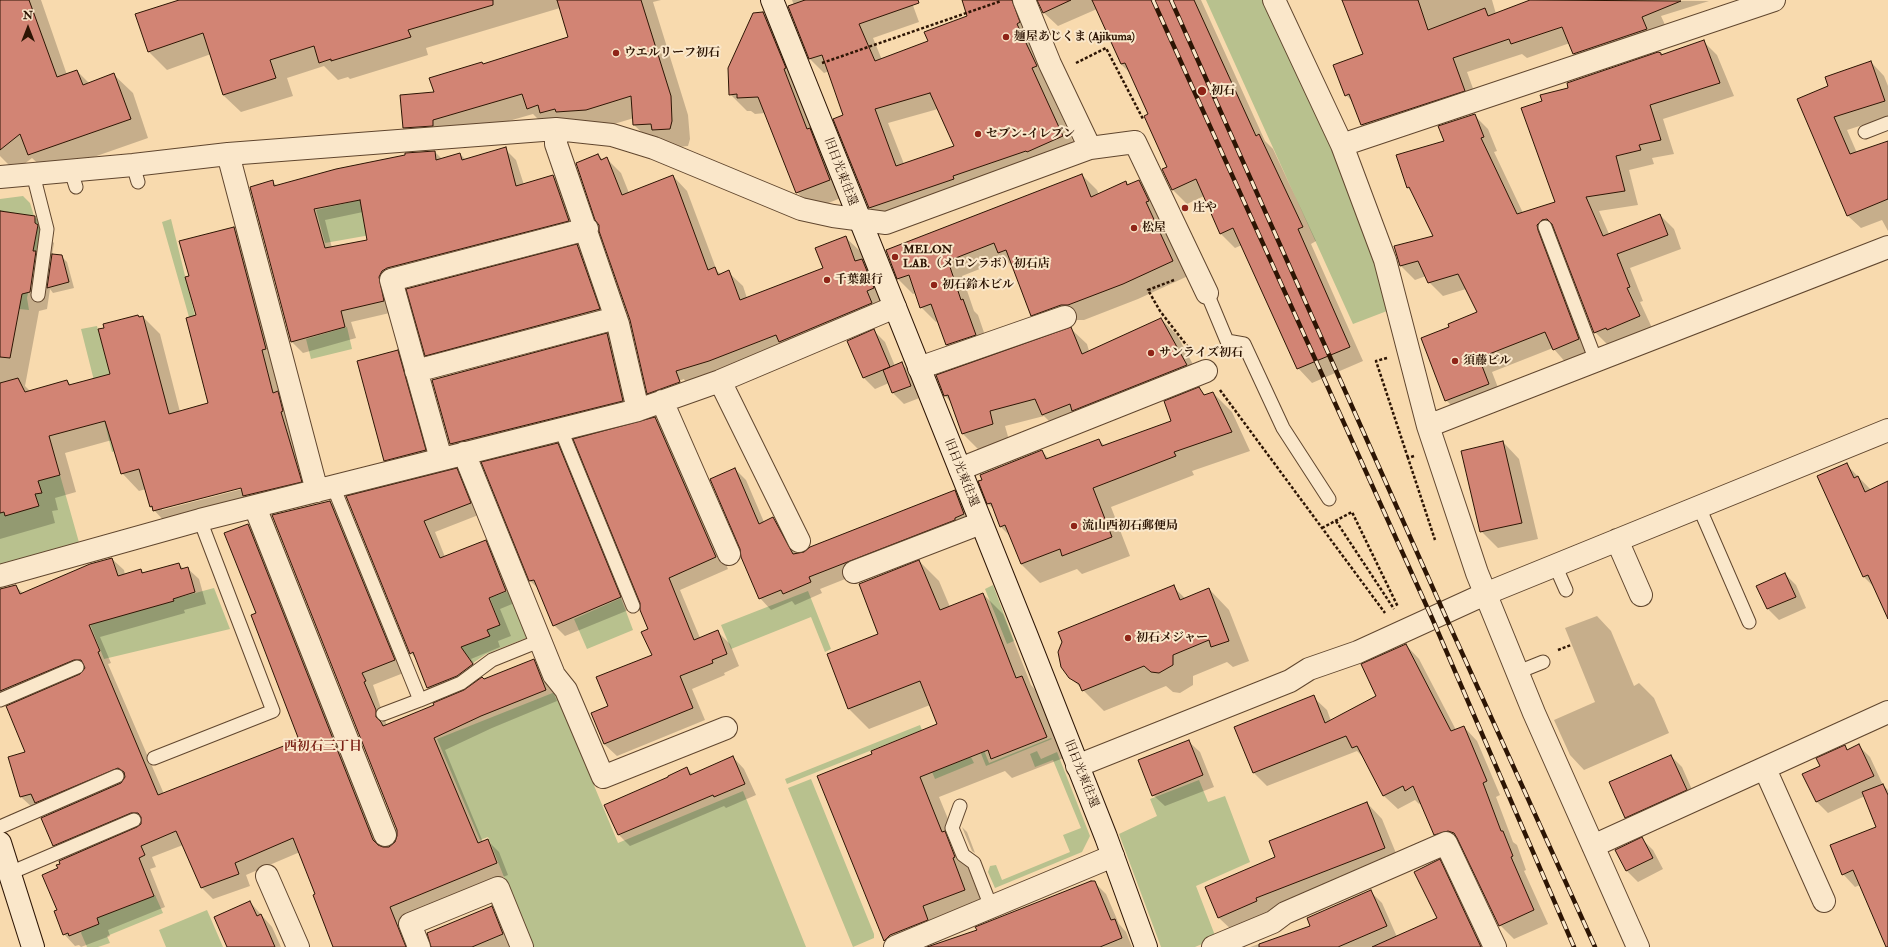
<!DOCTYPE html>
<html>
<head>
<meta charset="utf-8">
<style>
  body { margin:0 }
  #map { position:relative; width:1888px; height:947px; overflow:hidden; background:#f8daae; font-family:"IM FELL Double Pica",serif }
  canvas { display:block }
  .north { position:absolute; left:8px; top:8px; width:40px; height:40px; -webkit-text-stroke:3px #fae7ca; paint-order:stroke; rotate:0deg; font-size:11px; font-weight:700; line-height:16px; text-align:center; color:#2d1504 }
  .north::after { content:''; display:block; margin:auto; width:14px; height:18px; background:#2d1504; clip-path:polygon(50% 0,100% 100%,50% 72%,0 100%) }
</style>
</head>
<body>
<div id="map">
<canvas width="1888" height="947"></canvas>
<div class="north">N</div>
</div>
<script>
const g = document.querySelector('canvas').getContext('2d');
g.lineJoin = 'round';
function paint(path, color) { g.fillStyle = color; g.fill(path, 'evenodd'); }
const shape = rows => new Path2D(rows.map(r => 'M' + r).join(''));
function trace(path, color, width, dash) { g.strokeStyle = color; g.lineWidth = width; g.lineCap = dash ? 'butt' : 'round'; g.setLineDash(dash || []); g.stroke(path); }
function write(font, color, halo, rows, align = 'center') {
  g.font = font + ' "IM FELL Double Pica","Noto Serif JP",serif'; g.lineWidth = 4; g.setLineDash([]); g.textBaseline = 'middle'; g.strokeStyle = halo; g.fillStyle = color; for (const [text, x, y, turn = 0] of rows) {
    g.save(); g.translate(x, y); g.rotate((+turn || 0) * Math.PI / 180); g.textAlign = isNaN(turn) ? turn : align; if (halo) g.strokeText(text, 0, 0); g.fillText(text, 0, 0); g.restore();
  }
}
const green = shape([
  [1206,0,1264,0,1333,146,1376,263,1387,311,1353,324],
  [23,196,30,203,34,216,0,211,0,199],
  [360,200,393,231,325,243,316,210],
  [36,216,40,229,40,233,27,298,29,310,19,309,32,242,35,242,38,225,35,223],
  [171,219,195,316,189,317,162,222],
  [97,326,130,447,112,452,81,329],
  [347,327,352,349,311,359,306,339],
  [60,475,80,546,0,569,0,513,39,506,35,494,42,492,38,481],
  [993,585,1014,641,1007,644,985,589],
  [214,588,230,629,104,659,86,614,120,616,174,601,173,599],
  [511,590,528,633,526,638,486,654,473,663,466,654,451,666,445,647,478,634,480,640,489,636,487,630,500,625,490,598],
  [808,591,831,649,825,652,811,617,731,649,721,625],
  [621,598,633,630,587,649,574,619],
  [555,692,618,843,743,791,806,947,532,947,488,837,480,840,437,739],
  [969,712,989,763,1051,738,1052,739,986,766,968,721],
  [920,725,922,730,787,784,785,779],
  [1037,751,1041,759,1057,752,1090,836,1082,852,995,888,988,872,990,866,996,865,1002,880,1070,852,1063,835,1081,828,1053,760,1035,767,1030,754],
  [971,757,974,763,935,779,932,772],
  [811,779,874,934,874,938,853,947,788,788],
  [1199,780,1208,802,1225,796,1250,862,1196,886,1216,938,1195,947,1161,947,1119,834,1157,816,1150,799],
  [155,895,163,913,107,936,110,943,98,947,87,947,81,933,82,931,99,924,96,914,115,911],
  [207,910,223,947,166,947,159,930]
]);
const shadow = shape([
  [0,0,41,0,67,75,77,71,89,83,114,75,133,93,148,138,48,173,32,158,15,171,0,156],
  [182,0,661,0,653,2,688,115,690,139,688,146,670,148,652,142,634,125,634,118,604,127,546,127,533,114,422,146,404,128,435,93,484,65,569,38,560,8,426,48,428,55,350,79,348,77,338,80,324,66,287,78,293,96,241,112,223,95,211,54,167,70,149,52,137,15],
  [792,0,911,0,919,22,873,38,882,60,929,41,968,16,963,0,1201,0,1265,141,1273,149,1316,241,1311,244,1363,361,1312,383,1298,368,1242,245,1235,248,1221,234,1204,196,1187,204,1173,190,1163,170,1168,167,1149,114,1130,73,1121,64,1097,9,1058,26,1043,12,1039,2,1033,2,1051,80,1046,82,1077,150,884,222,870,208,845,115,829,71,824,73,810,59,789,7,794,5],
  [938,109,956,147,904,164,888,123],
  [1343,0,1492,0,1496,14,1533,0,1709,1,1661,16,1666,27,1589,68,1574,54,1570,43,1527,58,1522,54,1467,72,1479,105,1376,139,1362,125,1354,103,1346,95,1364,55],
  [763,13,780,30,846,196,813,209,797,192,765,113,755,114,751,111,747,111,730,94],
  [1703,41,1717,55,1734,96,1663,119,1674,154,1652,158,1654,164,1629,170,1638,205,1599,211,1609,234,1660,215,1674,229,1681,249,1630,268,1643,301,1640,302,1653,330,1609,346,1595,332,1557,232,1551,240,1592,353,1567,364,1553,348,1492,372,1502,398,1460,414,1446,400,1450,328,1478,313,1466,289,1443,296,1429,282,1426,276,1415,280,1401,266,1395,247,1434,237,1413,193,1408,188,1445,141,1474,115,1488,129,1497,151,1494,152,1523,213,1556,202,1543,102,1570,88,1660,54,1662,56],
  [1871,62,1884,76,1888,86,1888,117,1847,130,1857,153,1888,142,1888,231,1882,220,1861,228,1847,215,1830,87],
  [505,149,516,160,524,185,553,176,564,187,580,232,399,279,394,312,351,322,356,338,303,353,292,342,272,181,277,186,435,152,442,159,460,154,466,160],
  [363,212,368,241,332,248,325,220],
  [598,155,603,160,607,159,621,173,629,193,673,176,687,191,717,271,721,274,728,272,743,286,747,298,824,269,845,237,860,251,864,261,876,274,887,303,662,407,648,393],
  [684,379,685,381,656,391,656,389],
  [1082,175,1097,190,1099,195,1125,182,1129,185,1139,181,1154,196,1188,276,1138,299,1084,320,1076,320,1046,330,1031,315,1013,267,1005,259,962,276,974,311,978,315,990,350,961,360,946,345,938,321,936,322,921,307,916,293,913,294,898,279,887,250],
  [0,210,35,217,52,234,51,240,54,243,52,255,61,256,67,262,74,288,53,293,50,289,47,309,39,311,25,386,30,391,67,381,71,385,111,374,138,316,143,317,160,334,180,412,210,404,190,276,234,228,251,245,318,499,171,528,150,506,146,489,139,491,122,473,112,440,65,453,76,492,55,498,58,510,52,511,55,523,0,539],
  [246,486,246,488,162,510,162,508],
  [577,246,588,257,610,321,437,366,426,355],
  [1161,319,1177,335,1202,381,1058,430,1044,416,1005,426,1009,440,978,449,963,434,952,403,945,396,1071,329,1087,344,1089,351],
  [874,331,885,342,895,366,901,363,913,375,922,397,904,404,893,393,889,383,875,389,864,378,848,341],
  [607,334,618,346,634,412,462,455,451,444,433,380],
  [397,351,409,363,436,462,396,472,385,460],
  [1199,388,1206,396,1213,393,1232,412,1250,451,1192,471,1194,475,1111,507,1130,556,1082,574,1077,569,1040,583,1021,564,1010,536,1001,527,994,509,988,504,1042,451,1049,459,1099,440,1105,446,1172,422],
  [655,418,668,431,728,569,680,590,700,638,717,631,730,644,739,666,724,673,725,675,692,689,705,720,617,756,604,744,609,706,653,655,650,629],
  [1503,442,1519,459,1538,539,1498,548,1481,531],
  [557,444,569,455,631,609,565,636,554,625,539,589,530,581],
  [1846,464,1871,490,1888,482,1888,617,1874,587,1864,577,1818,477],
  [735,469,746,480,764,522,773,518,784,530,798,554,805,553,955,492,966,503,975,525,966,531,820,589,822,593,795,605,792,601,771,610,760,598],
  [456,470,468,481,481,514,435,532,445,557,485,541,497,552,517,602,500,609,511,636,498,641,500,647,471,659,483,676,481,677,484,680,534,660,545,672,557,701,492,728,445,750,483,842,487,840,499,852,508,875,401,919,412,947,334,947,300,852,246,875,250,886,213,899,201,887,183,845,152,857,156,867,150,869,165,907,108,930,110,936,81,947,79,945,75,946,64,934,59,911,59,869,67,858,54,845,49,816,40,806,33,808,21,797,9,758,26,753,14,704,10,700,0,703,0,590,15,586,24,594,112,559,124,570,125,575,141,570,144,573,179,564,184,569,187,568,199,579,206,604,184,610,185,613,100,637,111,663,108,664,164,794,300,741,257,614,248,525,260,536,383,848,390,848,395,844,398,837,398,830,273,516,330,502,342,513,406,672,373,685,387,726,435,706,465,691,471,686,439,699,428,688,417,660,411,653,347,497],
  [919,561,939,581,950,607,983,594,1003,614,1031,685,1042,697,1066,757,1012,778,1005,771,939,797,960,848,975,877,972,878,985,910,898,947,881,930,873,755,938,725,930,705,869,729,849,709,828,654,880,634],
  [1785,574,1796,585,1806,608,1779,620,1768,609,1758,586],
  [1173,587,1186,599,1209,589,1229,610,1249,661,1233,667,1227,662,1193,676,1193,685,1180,693,1173,692,1166,686,1104,711,1070,677],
  [1597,616,1611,631,1634,686,1639,683,1654,698,1669,733,1584,770,1570,755,1554,720,1595,702,1565,628],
  [1406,645,1419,659,1456,730,1464,727,1477,741,1500,795,1496,797,1513,842,1517,845,1526,870,1524,871,1548,924,1514,939,1500,925,1461,844,1449,848,1435,834,1421,803,1419,804,1415,800,1398,809,1384,796,1365,759,1357,751,1267,786,1254,773,1313,697,1327,710,1331,721,1378,696],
  [1188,741,1200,752,1214,787,1165,806,1153,795],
  [1859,746,1870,757,1883,785,1888,790,1888,947,1860,885,1855,887,1843,874,1877,827,1865,796,1828,813,1817,802,1821,767,1845,747,1849,751],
  [1671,756,1682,767,1697,801,1637,828,1626,817],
  [733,757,744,769,756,795,726,808,724,806,630,846,619,835,605,805,670,778,687,768,693,775],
  [1367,803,1382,819,1400,863,1235,933,1219,918,1206,888,1276,857],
  [962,827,967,832,975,853,972,851],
  [1642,839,1653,850,1663,869,1638,882,1627,871],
  [1440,861,1451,872,1488,947,1250,947,1311,927,1371,892,1382,903,1397,937,1439,919],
  [1094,882,1106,894,1119,924,1126,932,1132,947,932,947,978,931],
  [250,902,272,927,281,947,229,947],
  [491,907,503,918,511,947,432,947]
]);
const building = shape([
  [0,0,29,0,57,77,77,70,83,85,114,73,131,119,28,155,20,134,0,150,0,0],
  [179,0,493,0,493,5,408,30,411,37,331,61,331,59,319,63,314,46,270,60,276,78,223,95,203,33,148,52,135,14,179,0],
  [557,0,641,0,671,96,672,121,670,129,652,130,651,124,633,125,631,96,586,110,556,112,555,109,540,113,538,105,527,109,522,94,433,120,433,126,403,128,400,95,434,92,429,78,482,62,483,64,568,37,557,0],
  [805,0,918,0,919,3,859,24,875,61,928,41,924,32,967,16,962,0,1012,0,1020,22,1017,24,1037,66,1032,68,1063,136,1027,152,1026,151,953,176,954,179,869,208,833,119,843,115,822,55,809,59,788,6,805,0],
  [930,93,954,146,896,166,875,109,930,93],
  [1037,0,1071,0,1043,13,1037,0],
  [1092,0,1194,0,1256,136,1259,134,1303,227,1298,229,1350,347,1297,369,1233,228,1220,234,1196,179,1172,190,1162,169,1167,167,1144,116,1148,114,1125,63,1121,64,1092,0],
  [1342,0,1418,0,1428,30,1485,8,1488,16,1530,0,1681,1,1642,17,1647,29,1573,54,1562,27,1511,44,1509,39,1453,58,1465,91,1361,125,1349,94,1345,96,1333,65,1363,54,1342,0],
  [763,12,786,68,784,69,807,129,810,128,830,180,796,193,758,97,737,98,737,94,729,95,728,68,753,13,763,12],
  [1704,40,1720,83,1650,105,1661,140,1639,145,1641,150,1616,156,1625,191,1586,197,1603,236,1660,214,1668,235,1617,254,1630,287,1627,288,1640,316,1607,330,1606,328,1594,333,1552,224,1547,219,1542,220,1537,225,1538,230,1579,339,1553,350,1545,332,1479,358,1489,384,1445,401,1421,338,1449,327,1448,324,1477,312,1458,274,1428,283,1418,261,1400,266,1394,246,1433,236,1409,187,1407,188,1396,155,1444,141,1438,126,1475,114,1484,137,1481,138,1517,214,1555,202,1521,108,1542,101,1540,95,1568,88,1567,83,1658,52,1661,53,1661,55,1704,40],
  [1871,61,1885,101,1834,117,1850,154,1888,141,1888,199,1847,216,1797,99,1828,86,1825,77,1871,61],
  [506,147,516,186,553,175,569,221,387,268,382,271,379,277,384,301,341,311,345,327,291,342,250,187,273,180,274,186,336,169,405,155,405,153,435,151,436,160,460,153,462,160,506,147],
  [360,200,367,240,325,248,314,209,360,200],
  [598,154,601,160,607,157,622,195,673,175,708,270,715,267,718,275,729,270,740,300,823,268,815,248,846,236,855,261,862,259,874,288,867,291,872,303,779,342,776,335,709,361,676,371,680,382,647,394,630,320,599,231,599,225,595,220,576,163,598,154],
  [1082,174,1091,197,1126,181,1127,185,1139,180,1149,201,1146,202,1173,261,1123,284,1068,305,1061,305,1031,316,1006,250,998,253,994,243,948,261,961,300,963,299,976,335,946,345,931,304,920,308,909,275,897,279,886,250,1082,174],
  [0,211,35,216,35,223,38,225,33,251,36,251,30,292,22,294,10,358,0,357,0,211],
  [234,227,266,349,262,350,273,393,278,391,283,411,281,412,302,482,243,496,241,488,153,511,152,506,150,507,139,469,121,474,105,421,49,436,60,475,38,481,42,493,35,494,39,506,5,516,4,512,0,513,0,383,18,378,25,392,67,380,69,385,110,374,98,329,104,328,103,324,138,315,139,317,143,316,169,414,208,403,186,318,196,315,185,277,189,276,179,241,234,227],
  [577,244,600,309,425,356,406,289,577,244],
  [52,254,62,255,69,282,47,288,52,254],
  [1161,318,1187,365,1072,411,1070,404,1042,415,1035,399,990,411,993,424,962,434,948,395,944,396,936,375,1071,327,1082,354,1161,318],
  [874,329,890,367,863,378,847,341,874,329],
  [607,333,623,401,450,444,432,380,607,333],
  [398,350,426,450,384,461,357,361,398,350],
  [902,362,911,386,892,393,883,370,902,362],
  [1199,387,1204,395,1213,392,1232,432,1174,452,1176,456,1093,488,1112,537,1062,556,1060,549,1021,564,1005,525,1000,527,991,503,987,504,978,481,982,480,980,475,1042,450,1046,459,1099,439,1102,446,1171,421,1164,401,1199,387],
  [655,417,716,557,669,578,694,640,718,630,727,654,712,660,713,663,680,676,693,708,604,744,591,713,608,706,596,677,652,655,641,632,648,629,640,610,640,603,573,439,655,417],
  [1503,441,1522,523,1480,532,1461,451,1503,441],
  [558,443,621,597,553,626,534,580,529,581,481,462,558,443],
  [1847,463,1854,478,1858,476,1865,492,1888,481,1888,619,1868,575,1863,577,1817,476,1847,463],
  [457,468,471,503,424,521,440,558,486,540,506,591,489,598,500,625,487,630,490,636,461,647,473,664,457,676,427,688,413,652,410,654,346,496,457,468],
  [735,468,759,524,773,517,793,554,804,552,810,547,955,490,964,514,955,518,955,520,809,577,811,582,783,594,781,590,759,599,741,557,740,549,710,479,735,468],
  [330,501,395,660,362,673,366,681,364,682,376,710,376,717,381,722,383,726,434,705,433,703,464,690,482,677,484,679,534,659,546,690,481,716,434,738,478,843,488,839,497,863,390,907,406,947,333,947,313,895,315,894,293,838,235,863,239,874,201,888,176,831,141,846,145,855,139,858,154,896,97,918,99,924,69,936,68,933,63,935,54,911,57,910,42,875,58,868,56,865,60,864,59,861,137,827,141,824,141,817,138,813,131,813,53,846,41,818,121,783,125,777,124,772,118,768,35,803,31,794,20,797,8,757,25,752,6,706,80,674,85,668,81,660,74,660,0,691,0,589,16,585,20,594,90,564,112,558,118,576,141,569,142,573,179,563,181,569,188,567,195,592,173,599,174,601,89,625,100,651,98,652,158,795,299,740,251,615,256,613,224,533,248,524,373,840,378,845,383,847,389,847,395,842,397,836,397,830,272,515,330,501],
  [919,560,940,610,983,593,1016,678,1022,676,1047,737,991,759,988,750,920,777,942,832,945,831,955,857,953,858,965,890,923,906,928,920,890,935,884,941,817,776,872,754,871,751,937,724,920,681,848,709,827,654,878,634,859,584,919,560],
  [1785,573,1796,597,1767,609,1756,586,1785,573],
  [1174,585,1180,600,1209,588,1229,641,1211,647,1209,640,1173,655,1173,665,1159,673,1151,672,1144,666,1082,691,1079,684,1069,678,1061,667,1058,652,1062,642,1058,632,1174,585],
  [1406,644,1451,731,1464,726,1487,781,1483,783,1501,831,1503,831,1513,856,1511,857,1534,910,1499,926,1457,838,1454,833,1448,831,1434,835,1413,786,1405,791,1403,786,1383,796,1357,746,1352,748,1346,736,1253,773,1234,727,1314,695,1325,723,1376,696,1361,664,1406,644],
  [1189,740,1203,775,1152,796,1138,760,1189,740],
  [1859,744,1874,776,1816,802,1802,774,1820,766,1816,758,1845,745,1847,750,1859,744],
  [1671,755,1687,790,1625,818,1609,782,1671,755],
  [733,756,745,784,714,797,713,795,618,835,604,805,668,777,668,776,687,767,690,775,733,756],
  [1883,784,1888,795,1888,947,1886,947,1853,870,1842,875,1830,845,1876,827,1862,792,1883,784],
  [1367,802,1385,848,1256,898,1257,901,1218,918,1205,887,1275,857,1269,841,1367,802],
  [1642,837,1653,858,1626,871,1615,850,1642,837],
  [1440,859,1481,947,1372,947,1437,918,1414,872,1440,859],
  [1091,881,1095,881,1111,920,1115,919,1122,938,1100,947,927,947,977,930,975,927,1091,881],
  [1371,890,1387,926,1338,947,1259,947,1259,944,1310,926,1307,918,1371,890],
  [250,901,257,916,261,914,275,947,227,947,214,917,250,901],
  [492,906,503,934,472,947,431,947,427,933,492,906]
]);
const path = shape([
  [822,63,1001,1],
  [1076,63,1106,48,1143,119],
  [1174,280,1148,290,1160,311,1191,351],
  [1387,358,1376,361,1408,458],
  [1220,390,1385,613],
  [1414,456,1408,458,1435,540],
  [1336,521,1394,609],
  [1322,528,1352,512,1398,607],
  [1558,650,1571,645]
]);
const lane = shape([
  [1865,132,1888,123],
  [133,165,138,182],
  [71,171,76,187],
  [33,174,47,229,38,295],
  [1545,227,1596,361],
  [1207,293,1227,341,1244,344,1283,428,1329,499],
  [561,430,633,606],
  [333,486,420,700,461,683,492,660,539,641],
  [1699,507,1749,622],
  [1555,565,1566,590],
  [1518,672,1543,662],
  [0,700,77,667],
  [383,714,420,700],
  [154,758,273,711,200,520],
  [960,806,952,828,963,855,974,863,991,907],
  [0,827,117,776],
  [10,873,134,820]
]);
const street = shape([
  [1024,0,1050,64,1090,148],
  [1274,0,1342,145,1385,260,1428,426,1477,573,1534,713,1638,947],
  [556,129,556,144,618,324,638,410],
  [1342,145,1774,0],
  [228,154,317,491],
  [0,177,133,165,228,154,556,129,612,135,654,148,801,209,833,216,886,223,1090,148,1135,142,1207,293],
  [919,368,1065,317],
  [416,371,616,318],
  [720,381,799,541],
  [662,401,729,554],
  [1428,426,1888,247],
  [464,453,554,675,566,690,603,777,726,728],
  [441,459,391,280,587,229],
  [960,469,1206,371],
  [255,507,385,835],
  [1617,540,1641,595],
  [854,572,981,523],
  [0,576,200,520,638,410,720,381,895,307],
  [1077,766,1290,681,1309,669,1358,652,1485,594,1888,430],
  [1765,769,1824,901],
  [1593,846,1888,712],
  [267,876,298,947],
  [419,947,410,924,498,888,522,947],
  [895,947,1113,856],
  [1213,947,1273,922,1285,913,1446,843,1495,947]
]);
const secondary = shape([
  [772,0,1026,634,1106,837,1146,947],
  [0,843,33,947]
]);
const rail = shape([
  [1153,0,1432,618,1574,947],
  [1171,0,1444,613,1595,947]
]);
const markers = [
  [1006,37,4,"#8f2418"],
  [616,53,4,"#8f2418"],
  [1202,91,5,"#8f2418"],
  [978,134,4,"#8f2418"],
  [1185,208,4,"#8f2418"],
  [1134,228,4,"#8f2418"],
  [895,257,4,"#8f2418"],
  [827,280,4,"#8f2418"],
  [934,285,4,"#8f2418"],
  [1151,353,4,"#8f2418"],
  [1455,361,4,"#8f2418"],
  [1074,526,4,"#8f2418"],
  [1128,638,4,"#8f2418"]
];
const poiNames = [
  ["麺屋あじくま (Ajikuma)",1014,37],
  ["ウエルリーフ初石",624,53],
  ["初石",1211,91],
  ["セブン-イレブン",986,134],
  ["庄や",1193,208],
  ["松屋",1142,228],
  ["MELON",903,250],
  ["LAB.（メロンラボ）初石店",903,264],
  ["千葉銀行",835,280],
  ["初石鈴木ビル",942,285],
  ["サンライズ初石",1159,353],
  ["須藤ビル",1463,361],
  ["流山西初石郵便局",1082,526],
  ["初石メジャー",1136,638]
];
const streetNames = [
  ["旧日光東往還",840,172,69],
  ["旧日光東往還",961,473,68],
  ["旧日光東往還",1081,774,68]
];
const neighbourhoodNames = [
  ["西初石三丁目",323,747]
];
paint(green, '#b8c18e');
paint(shadow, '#0003');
paint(building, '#d28474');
trace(building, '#2d1504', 1);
trace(lane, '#60462e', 15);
trace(street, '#60462e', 24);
trace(secondary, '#2d1504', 24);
trace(path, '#2d1504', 2.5, [3, 2]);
trace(lane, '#fae7ca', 13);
trace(street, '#fae7ca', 22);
trace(secondary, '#fae7ca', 22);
trace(rail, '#2d1504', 4.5);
trace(rail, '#fae7ca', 3, [9]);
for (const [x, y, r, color] of markers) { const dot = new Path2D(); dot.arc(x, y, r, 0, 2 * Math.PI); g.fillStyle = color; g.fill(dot); trace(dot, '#fae7ca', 1.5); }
write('bold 12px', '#2d1504', '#fae7ca', poiNames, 'left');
write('12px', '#2d1504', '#fae7ca', streetNames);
write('bold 13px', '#7a1f14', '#fae7ca', neighbourhoodNames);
</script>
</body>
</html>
